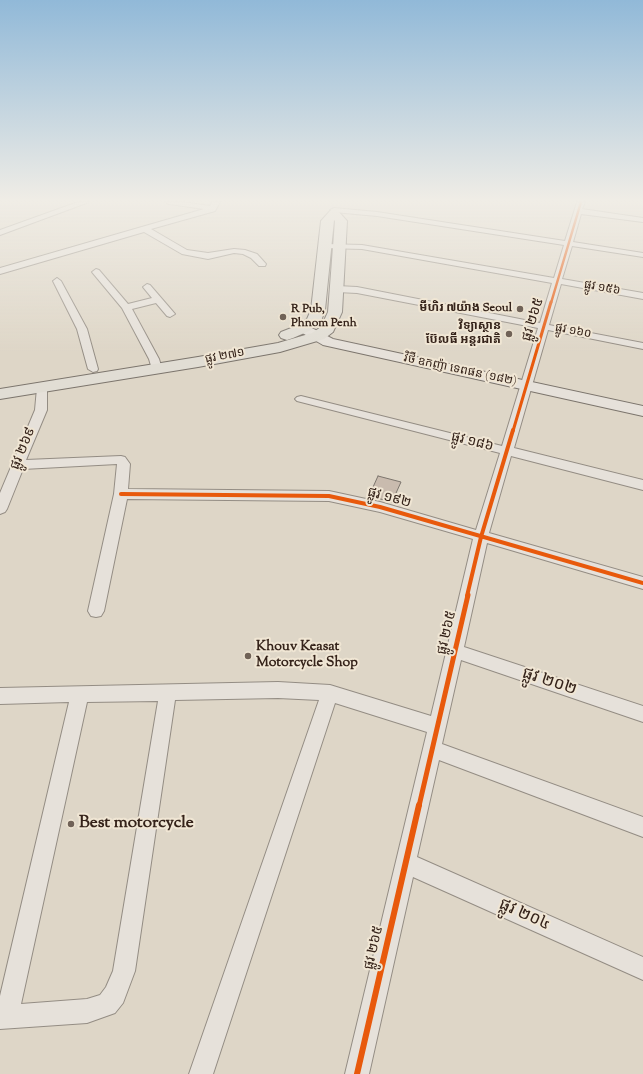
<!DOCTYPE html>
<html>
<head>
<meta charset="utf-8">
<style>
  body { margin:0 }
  canvas { display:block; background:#ded6c7 }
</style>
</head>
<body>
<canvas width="643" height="1074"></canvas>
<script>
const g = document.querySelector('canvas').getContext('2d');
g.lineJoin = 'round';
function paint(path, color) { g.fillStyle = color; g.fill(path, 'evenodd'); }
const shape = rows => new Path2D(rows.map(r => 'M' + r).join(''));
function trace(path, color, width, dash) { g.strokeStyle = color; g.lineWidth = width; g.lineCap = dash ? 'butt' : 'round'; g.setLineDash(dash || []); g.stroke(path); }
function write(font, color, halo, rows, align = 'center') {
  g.font = font + ' "Sorts Mill Goudy","Noto Sans Khmer",serif'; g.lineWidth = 4; g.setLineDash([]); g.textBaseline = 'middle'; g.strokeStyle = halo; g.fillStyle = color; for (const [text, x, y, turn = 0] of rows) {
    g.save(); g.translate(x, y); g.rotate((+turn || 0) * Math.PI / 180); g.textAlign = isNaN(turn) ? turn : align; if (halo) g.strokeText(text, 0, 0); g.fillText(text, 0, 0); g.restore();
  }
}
const building = shape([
  [378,476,401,482,392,502,369,496,378,476]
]);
const street = shape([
  [78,202,89,202,0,235,0,230,78,202],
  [165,202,183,202,210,206,212,202,220,202,215,211,151,229,187,250,208,253,234,249,245,250,257,254,266,264,265,266,259,266,251,258,243,254,234,253,208,259,182,254,144,232,0,274,0,268,204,209,169,204,165,202],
  [577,202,585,202,582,209,643,218,643,222,581,214,573,242,643,253,643,257,572,246,562,279,643,293,643,299,561,284,549,325,643,343,643,349,548,330,514,448,643,480,643,490,511,456,489,533,643,577,643,589,487,543,464,647,643,706,643,722,461,660,442,744,643,817,643,837,439,760,417,857,643,957,643,980,413,877,369,1074,345,1074,427,732,335,703,213,1074,189,1074,319,700,278,698,175,700,135,971,123,1003,115,1013,87,1023,0,1029,0,996,69,702,0,704,0,688,278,682,330,685,431,716,473,539,380,512,329,501,127,499,104,611,101,616,96,617,91,616,88,611,114,494,117,464,23,469,7,509,5,512,0,514,0,493,35,410,37,388,38,386,42,385,47,388,47,410,26,460,121,456,125,457,130,464,128,489,329,491,380,502,476,530,500,453,297,401,295,399,297,397,301,396,502,446,538,328,357,293,337,292,332,289,337,286,357,287,540,323,552,283,362,249,325,248,321,246,325,244,362,245,554,278,564,245,377,216,334,212,330,210,334,208,377,212,565,241,577,202],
  [158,701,113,971,106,987,100,995,87,999,21,1004,87,702,158,701],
  [96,269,99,270,128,304,152,298,143,287,147,284,150,285,175,314,170,317,167,316,156,303,132,309,159,359,162,369,161,371,157,372,152,369,149,359,122,308,92,272,96,269],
  [57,278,61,281,87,329,98,369,97,371,93,372,88,369,77,329,53,281,57,278]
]);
const secondary = shape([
  [304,324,333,339,643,406,643,416,323,345,299,331,297,328,299,325,304,324]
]);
const primary = shape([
  [334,209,338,211,347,221,342,312,333,332,324,339,280,352,198,367,0,399,0,389,198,357,278,343,312,333,321,327,328,312,335,221,334,220,325,310,321,321,309,331,293,338,287,340,281,338,279,335,281,332,299,325,307,319,311,310,321,221,330,211,334,209]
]);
const cyclewayFar4 = shape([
  [551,303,581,202]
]);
const cyclewayFar3 = shape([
  [513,431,551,302]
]);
const cyclewayFar2 = shape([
  [121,494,329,496,380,507,643,583],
  [467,596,481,537,513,430]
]);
const cyclewayFar1 = shape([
  [419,806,468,595]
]);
const cycleway = shape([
  [357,1074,419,805]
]);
const markers = [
  [520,309,4,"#706257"],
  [283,317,4,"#706257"],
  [509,334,4,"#706257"],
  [248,656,4,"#706257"],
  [71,824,4,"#706257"]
];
const farStreetnames = [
  ["ផ្លូវ ១៥៦",602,289,10],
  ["ផ្លូវ ១៦០",573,332,11],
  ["ផ្លូវ ២៧១",225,357,-11],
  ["វិថី ឧកញ៉ា ទេពផន (១៨២)",460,371,12]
];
const farPoinames = [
  ["មីហិរ ៧យ៉ាង Seoul",512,309],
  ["R Pub,",291,310,"left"],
  ["Phnom Penh",291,324,"left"],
  ["វិទ្យាស្ថាន",501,327],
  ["ប៊ែលធី អន្ដរជាតិ",501,341]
];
const streetNames = [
  ["ផ្លូវ ២៦៥",534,320,-73],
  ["ផ្លូវ ១៨៦",472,443,14],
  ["ផ្លូវ ២៦៩",24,449,-68],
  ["ផ្លូវ ១៩២",389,499,15],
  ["ផ្លូវ ២៦៥",448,633,-77],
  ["ផ្លូវ ២៦៥",375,948,-77]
];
const poiNames = [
  ["Khouv Keasat",256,648],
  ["Motorcycle Shop",256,664]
];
const nearStreetnames = [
  ["ផ្លូវ ២០២",549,683,18],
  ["ផ្លូវ ២០៤",524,916,24]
];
const nearPoinames = [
  ["Best motorcycle",79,824]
];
paint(building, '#c9bbae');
trace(building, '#7c756d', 1);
trace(street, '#948d84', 2);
trace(secondary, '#7c756d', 2);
trace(primary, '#7c756d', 2);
paint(street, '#e6e1da');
paint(secondary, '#e6e1da');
paint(primary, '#e1ddd4');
trace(cyclewayFar4, '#e8590c', 2.5);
trace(cyclewayFar3, '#e8590c', 3);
trace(cyclewayFar2, '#e8590c', 4);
trace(cyclewayFar1, '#e8590c', 5);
trace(cycleway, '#e8590c', 6);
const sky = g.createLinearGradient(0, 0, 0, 352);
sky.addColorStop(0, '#91b9d8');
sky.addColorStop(0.57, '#f0ede6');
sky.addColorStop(1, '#f0ede600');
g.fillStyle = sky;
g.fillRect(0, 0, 643, 352);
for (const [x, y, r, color] of markers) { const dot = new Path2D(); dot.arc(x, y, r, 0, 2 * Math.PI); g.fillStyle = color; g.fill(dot); trace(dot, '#f0e6d4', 1.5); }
write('12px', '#35231a', '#f0e6d4', farStreetnames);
write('bold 12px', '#35231a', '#f0e6d4', farPoinames, 'right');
write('14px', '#35231a', '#f0e6d4', streetNames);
write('bold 14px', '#35231a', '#f0e6d4', poiNames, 'left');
write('17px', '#35231a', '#f0e6d4', nearStreetnames);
write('bold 17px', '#35231a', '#f0e6d4', nearPoinames, 'left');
</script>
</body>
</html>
